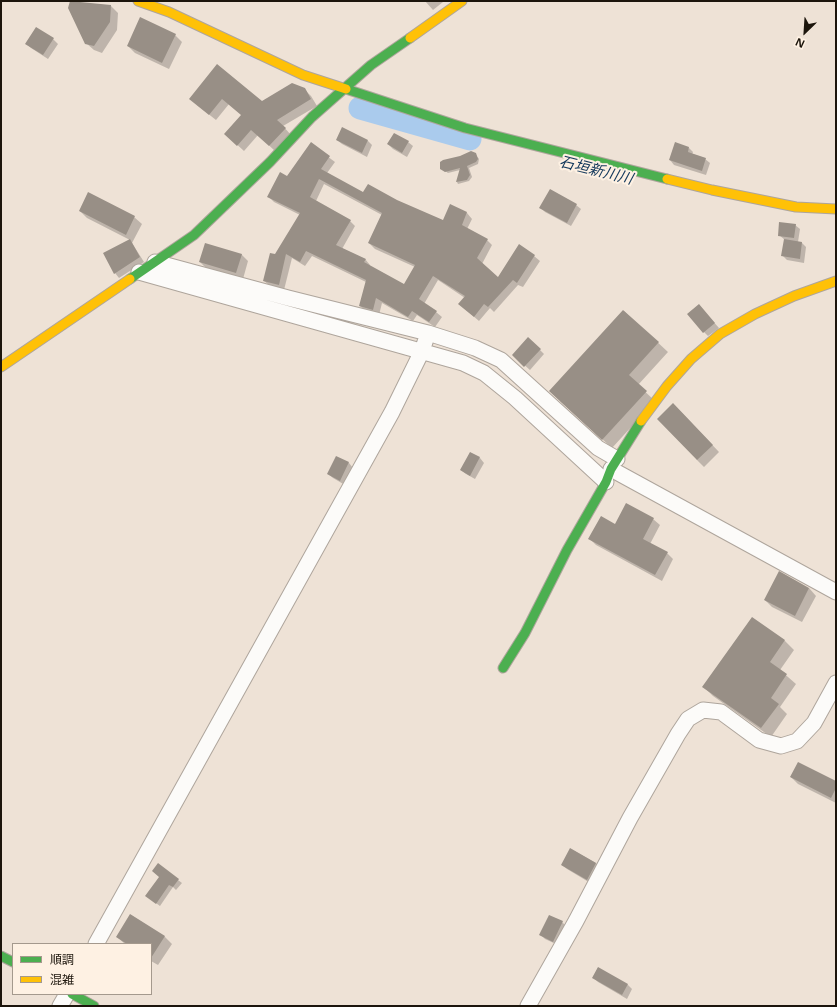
<!DOCTYPE html>
<html>
<head>
<meta charset="utf-8">
<style>
  body { margin:0 }
  #map { position:relative; width:837px; height:1007px; overflow:hidden; background:#eee2d6; font-family:"Noto Sans","Noto Sans JP",sans-serif }
  canvas { display:block }
  .frame { position:absolute; inset:0; border:2px solid #1c150c; pointer-events:none }
  .legend { position:absolute; left:12px; top:943px; width:140px; height:52px; box-sizing:border-box; background:#fef1e3; border:1px solid #a4998d; margin:0; padding:5px 7px; list-style:none; font-size:12px; color:#1c150c }
  .legend li { display:flex; align-items:center; gap:8px; height:20px }
  .legend b { width:20px; border:1px solid #a4998d }
  .north { position:absolute; left:785px; top:12px; width:40px; height:40px; -webkit-text-stroke:3px #fef1e3; paint-order:stroke; rotate:205deg; font-size:11px; font-weight:700; line-height:16px; text-align:center; color:#1c150c }
  .north::after { content:''; display:block; margin:auto; width:14px; height:18px; background:#1c150c; clip-path:polygon(50% 0,100% 100%,50% 72%,0 100%) }
</style>
</head>
<body>
<div id="map">
<canvas width="837" height="1007"></canvas>
<div class="frame"></div>
<ul class="legend">
<li><b style="height:5px;background:#4caf50"></b>順調</li>
<li><b style="height:5px;background:#ffc107"></b>混雑</li>
</ul>
<div class="north">N</div>
</div>
<script>
const g = document.querySelector('canvas').getContext('2d');
g.lineJoin = 'round';
function paint(path, color) { g.fillStyle = color; g.fill(path, 'evenodd'); }
const shape = rows => new Path2D(rows.map(r => 'M' + r).join(''));
function trace(path, color, width, dash) { g.strokeStyle = color; g.lineWidth = width; g.lineCap = dash ? 'butt' : 'round'; g.setLineDash(dash || []); g.stroke(path); }
function write(font, color, halo, rows, align = 'center') {
  g.font = font + ' "Noto Sans","Noto Sans JP",sans-serif'; g.lineWidth = 4; g.setLineDash([]); g.textBaseline = 'middle'; g.strokeStyle = halo; g.fillStyle = color; for (const [text, x, y, turn = 0] of rows) {
    g.save(); g.translate(x, y); g.rotate((+turn || 0) * Math.PI / 180); g.textAlign = isNaN(turn) ? turn : align; if (halo) g.strokeText(text, 0, 0); g.fillText(text, 0, 0); g.restore();
  }
}
const shadow = shape([
  [425,1,443,1,443,2,433,10],
  [111,6,118,13,117,30,102,53,94,50,86,43],
  [175,35,182,42,169,69,135,53,128,46],
  [53,39,58,44,48,59,31,48,27,44],
  [217,65,262,102,304,89,311,96,317,106,283,126,291,135,276,152,258,135,244,151,232,140,242,115,229,104,216,120,197,105],
  [337,140,368,141,372,145,367,157,342,144],
  [408,142,413,146,407,157,393,149,388,144],
  [311,144,335,162,327,173,364,194,397,201,444,221,450,206,467,213,472,219,467,229,487,240,492,245,482,264,498,278,519,246,534,256,540,261,523,287,518,285,494,312,490,308,479,321,465,309,465,298,438,280,424,304,436,312,442,317,435,327,417,315,413,321,382,303,379,315,365,311,360,306,366,282,312,256,305,266,292,258,284,290,270,286,264,281,276,255,300,215,274,202,269,197,288,177],
  [324,184,382,215,369,243,375,249,415,267,404,285,369,266,370,265,365,259,342,249,355,226,350,221,316,201],
  [689,148,693,152,692,155,705,159,710,163,706,175,674,165,670,160],
  [476,155,479,159,478,164,469,168,472,177,469,181,458,184,457,182,460,170,448,173,444,170],
  [89,194,134,217,142,224,132,243,144,262,119,278,115,273,130,240,87,218,80,211],
  [576,205,581,209,571,226,545,212,541,208],
  [795,225,800,229,798,242,802,243,806,247,804,263,787,260,782,255,785,240,779,235],
  [241,254,248,261,243,279,207,269,200,262],
  [703,310,719,328,708,336,704,332],
  [624,311,668,352,638,385,655,401,612,448,560,401],
  [540,350,544,354,530,370,513,355],
  [680,411,719,452,704,467,697,460],
  [470,453,480,458,484,463,475,479,466,474,461,470],
  [337,457,349,463,353,468,345,485,333,478,328,474],
  [653,519,660,525,650,544,667,553,673,559,662,581,596,545,590,539,616,525],
  [809,588,816,596,802,622,772,607,765,600],
  [752,618,785,641,794,650,780,670,796,684,780,707,787,714,771,737,713,696,704,687],
  [791,777,836,782,836,803,798,784],
  [571,849,596,863,600,868,592,884,567,869,562,865],
  [160,877,178,880,182,883,176,890,173,887,160,906,146,896],
  [131,915,165,937,172,944,158,965,151,961,151,944,125,944,117,937],
  [562,922,567,927,558,945,545,939,541,935],
  [598,968,628,985,632,989,627,999,598,982,593,977]
]);
const river = shape([
  [360,108,470,139]
]);
const building = shape([
  [70,1,111,5,110,22,94,46,85,44,68,8],
  [140,17,176,34,162,63,127,46],
  [36,27,54,38,43,55,25,44],
  [217,64,262,101,292,83,305,88,311,99,277,120,286,128,269,146,251,130,237,146,224,134,241,115,222,99,209,115,189,99],
  [342,127,368,140,362,153,336,140],
  [394,133,409,141,402,153,387,144],
  [311,142,330,156,321,169,363,192,368,184,397,200,443,220,450,204,467,212,462,225,488,239,477,258,498,277,519,244,535,255,517,283,513,280,488,307,484,304,474,317,458,304,465,296,433,276,419,299,437,311,429,322,412,311,408,317,376,298,373,310,359,306,366,280,306,251,300,262,286,254,279,285,263,281,270,253,275,254,300,213,267,197,280,172,287,176],
  [319,179,382,213,368,243,415,265,404,284,364,262,366,259,336,245,351,220,310,197],
  [675,142,689,147,688,152,706,158,702,171,669,160],
  [471,151,476,153,478,159,476,162,467,166,470,175,467,180,456,182,460,168,445,172,440,169,440,162,443,160,460,156],
  [550,189,577,204,567,223,539,208],
  [88,192,135,216,126,235,79,211],
  [779,222,796,224,794,238,778,236],
  [130,239,140,257,114,274,103,253],
  [784,239,802,242,800,259,781,256],
  [205,243,242,254,236,273,199,262],
  [699,304,715,323,703,333,687,314],
  [623,310,659,342,629,375,647,391,602,440,549,391],
  [528,337,541,349,524,367,512,355],
  [673,403,713,445,697,460,657,419],
  [470,452,480,457,470,476,460,470],
  [336,456,349,462,340,481,327,474],
  [626,503,654,518,643,539,668,552,655,575,588,539,601,516,615,524],
  [779,571,809,588,795,616,764,600],
  [752,617,785,640,770,662,787,674,771,698,779,704,761,728,702,687],
  [798,762,836,781,836,788,831,798,790,777],
  [570,848,596,863,587,880,561,865],
  [158,863,179,879,173,887,169,885,156,904,145,896,159,877,152,871],
  [130,914,165,936,151,958,151,944,127,944,116,937],
  [549,915,563,921,553,942,539,935],
  [598,967,628,984,622,995,592,978]
]);
const street = shape([
  [155,262,288,298,428,333,475,348,501,360,598,448,617,459],
  [139,272,463,363,484,373,515,398,606,482],
  [611,469,836,592],
  [96,944,392,412,422,351,428,333],
  [60,1006,67,994],
  [528,1006,576,921,630,818,678,734,688,719,703,710,721,712,759,740,781,746,797,741,814,723,836,683]
]);
const fast = shape([
  [346,89,465,128,667,179],
  [130,279,194,235,270,162,312,117,371,65,410,38],
  [503,668,525,633,567,550,606,482,611,469,641,421],
  [1,956,13,962],
  [72,994,94,1006]
]);
const slow = shape([
  [138,1,169,12,303,75,346,89],
  [410,38,462,1],
  [667,179,712,190,796,207,836,209],
  [1,367,130,279],
  [641,421,667,386,691,359,720,334,755,314,794,296,836,281]
]);
const waterNames = [
  ["石垣新川川",596,171,14]
];
paint(shadow, '#0003');
trace(river, '#aacbed', 23);
paint(building, '#988f86');
trace(street, '#aea59c', 17);
trace(fast, '#aea59c', 11);
trace(slow, '#aea59c', 11);
trace(street, '#fcfbf9', 15);
trace(fast, '#4caf50', 9);
trace(slow, '#ffc107', 9);
write('italic 15px', '#13385b', '#fef1e3', waterNames);
</script>
</body>
</html>
